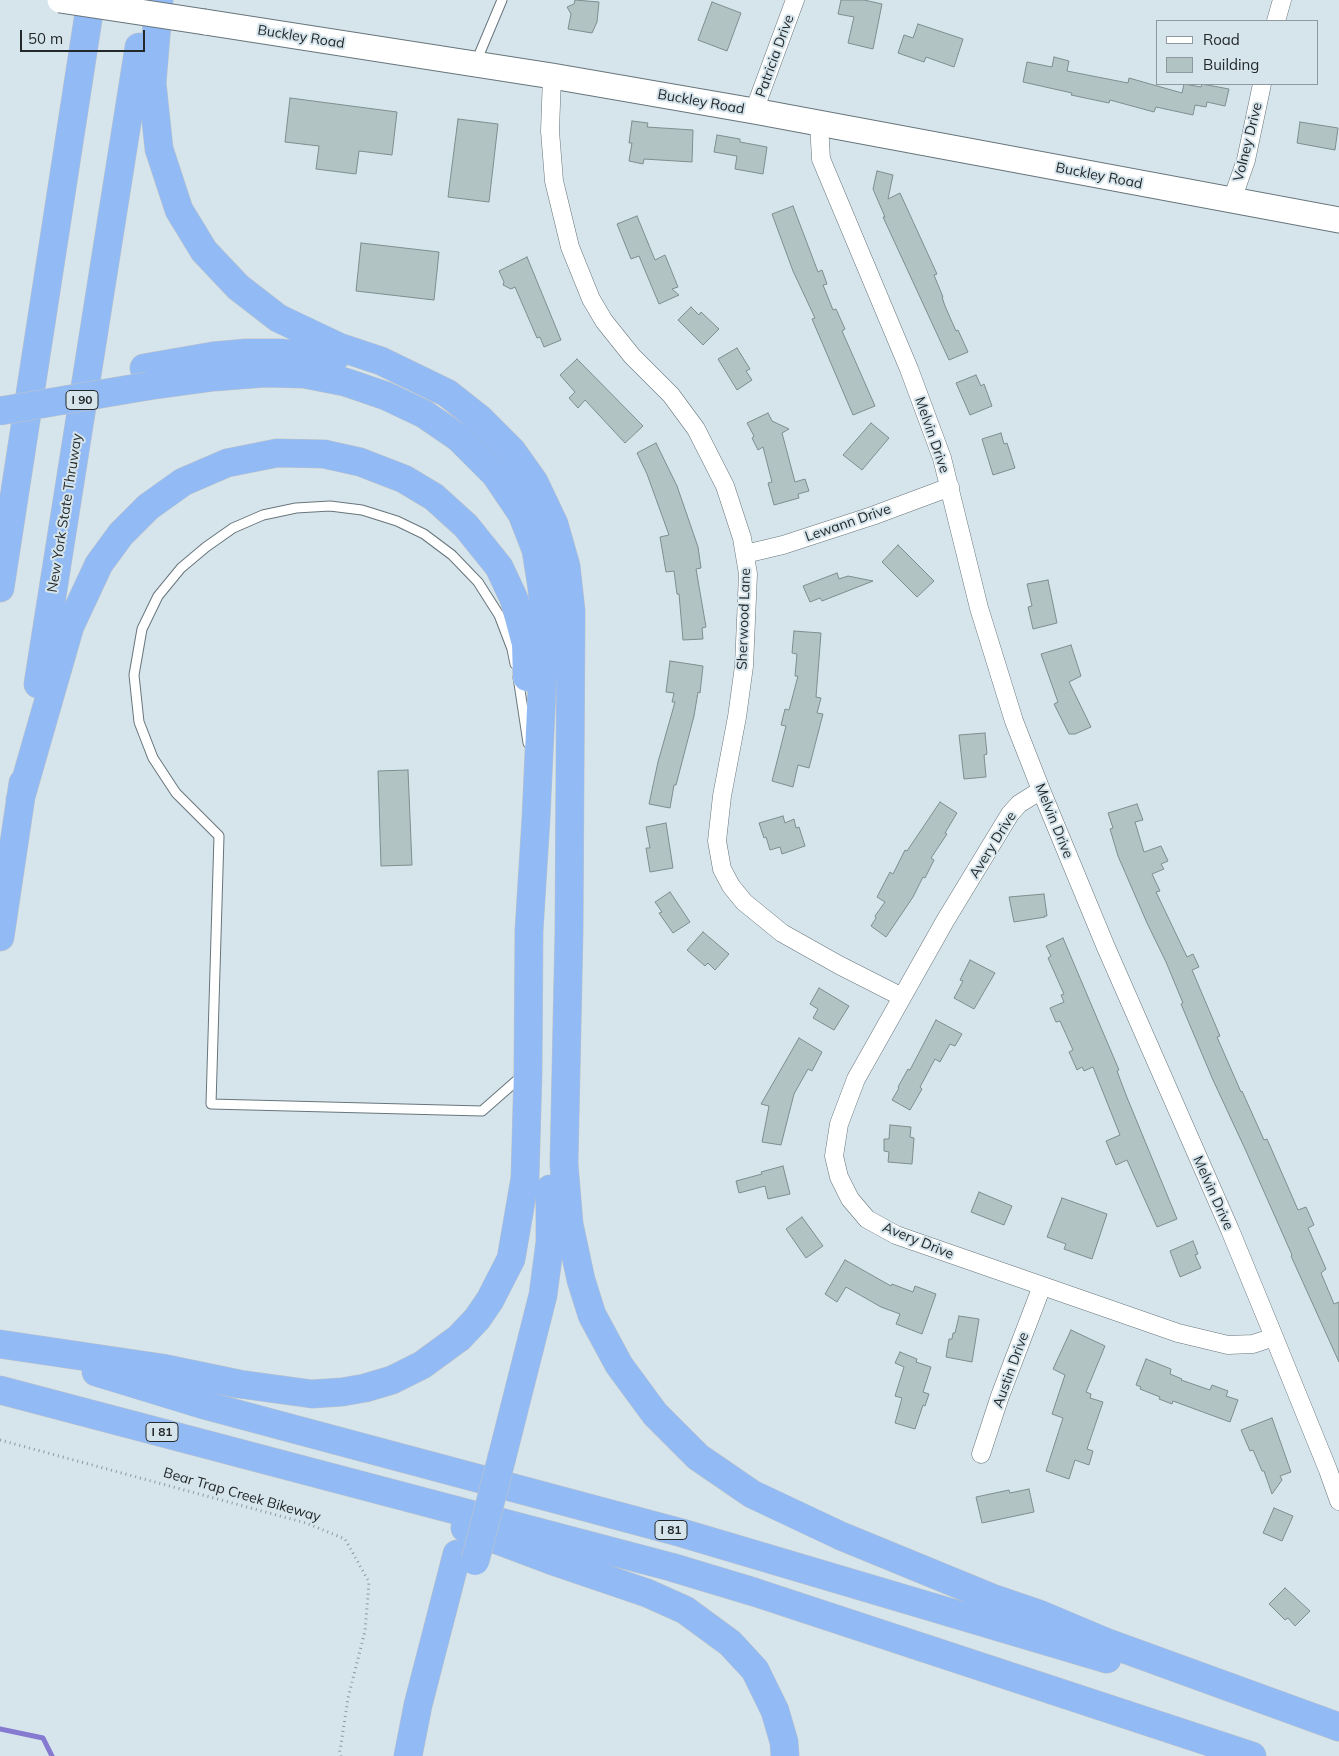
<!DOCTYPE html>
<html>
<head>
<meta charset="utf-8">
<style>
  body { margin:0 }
  #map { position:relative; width:1339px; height:1756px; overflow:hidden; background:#d6e5ec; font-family:Mulish,sans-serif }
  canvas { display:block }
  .legend { position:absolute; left:1156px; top:20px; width:162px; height:65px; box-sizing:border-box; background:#d6e5ec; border:1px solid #8e999f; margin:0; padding:6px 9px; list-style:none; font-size:15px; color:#23282b }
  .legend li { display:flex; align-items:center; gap:10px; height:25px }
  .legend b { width:25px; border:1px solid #8e999f }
  .scale { position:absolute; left:20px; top:30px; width:125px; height:22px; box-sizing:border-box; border:2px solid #23282b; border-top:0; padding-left:6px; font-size:15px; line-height:18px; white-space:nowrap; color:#23282b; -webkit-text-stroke:4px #d6e5ec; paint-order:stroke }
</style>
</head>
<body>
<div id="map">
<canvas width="1339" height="1756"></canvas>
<ul class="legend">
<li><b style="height:6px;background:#fff"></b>Road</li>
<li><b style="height:14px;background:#b2c3c3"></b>Building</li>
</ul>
<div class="scale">50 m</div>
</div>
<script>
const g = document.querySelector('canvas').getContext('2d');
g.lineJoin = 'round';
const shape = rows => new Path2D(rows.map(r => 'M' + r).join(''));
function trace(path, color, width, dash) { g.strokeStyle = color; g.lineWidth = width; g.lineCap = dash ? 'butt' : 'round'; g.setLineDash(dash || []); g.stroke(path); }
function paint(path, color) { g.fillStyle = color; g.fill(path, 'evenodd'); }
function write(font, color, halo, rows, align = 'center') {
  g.font = font + ' Mulish,sans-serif'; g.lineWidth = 4; g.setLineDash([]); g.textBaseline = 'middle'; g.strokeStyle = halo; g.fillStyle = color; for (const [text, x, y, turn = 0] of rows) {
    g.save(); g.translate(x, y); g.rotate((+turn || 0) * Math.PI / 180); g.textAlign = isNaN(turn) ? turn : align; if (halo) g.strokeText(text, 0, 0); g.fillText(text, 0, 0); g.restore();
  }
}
const stream = shape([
  [0,1729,43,1738,52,1756]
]);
const building = shape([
  [575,0,599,2,597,22,592,33,568,29,571,14,567,7,574,4,575,0],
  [841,0,864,0,882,4,873,49,848,43,854,17,838,14,841,0],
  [712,2,741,13,727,51,698,40,712,2],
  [918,24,963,39,954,67,926,57,924,62,898,53,904,35,913,38,918,24],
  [1054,57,1069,61,1067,71,1128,83,1129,78,1182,93,1184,84,1201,87,1202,84,1229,89,1225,106,1207,102,1206,107,1195,105,1193,115,1156,107,1154,112,1110,100,1109,103,1071,95,1072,93,1023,82,1027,62,1052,67,1054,57],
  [290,98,397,112,392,155,359,151,356,174,316,169,319,146,285,142,290,98],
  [458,119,498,124,489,202,448,197,458,119],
  [632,121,648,123,647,127,693,130,692,162,644,159,643,164,629,161,632,143,629,143,632,121],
  [1300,122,1338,128,1335,150,1297,143,1300,122],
  [717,135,740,139,740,142,767,147,763,174,735,169,737,156,714,152,717,135],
  [877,171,893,175,888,199,900,193,937,274,934,275,943,297,942,297,945,306,956,331,958,330,968,352,949,360,883,217,885,217,873,189,877,171],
  [793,206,818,272,822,270,827,284,823,285,833,310,836,309,845,329,842,331,875,406,853,415,812,319,815,318,793,271,772,214,793,206],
  [637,216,655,260,665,255,678,287,672,289,679,295,659,304,639,256,631,259,617,224,637,216],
  [361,243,439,252,434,300,356,291,361,243],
  [527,257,561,340,544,347,540,337,537,338,515,287,511,289,503,285,504,282,499,271,527,257],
  [691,307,699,315,701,312,719,329,703,345,678,320,691,307],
  [737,348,750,369,746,371,752,380,737,390,718,359,737,348],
  [577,359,643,426,625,443,585,400,578,408,569,398,575,392,560,375,577,359],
  [976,375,981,386,984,384,992,406,970,415,956,383,976,375],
  [768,413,772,421,789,429,782,433,795,482,805,479,809,491,798,494,799,498,774,505,768,483,772,482,763,447,758,450,752,438,754,436,747,423,768,413],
  [871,423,889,438,862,470,843,455,871,423],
  [1001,433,1004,444,1007,443,1015,468,993,475,982,439,1001,433],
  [656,443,677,486,698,547,701,568,696,569,706,627,702,628,703,639,683,640,679,594,677,594,674,571,666,572,660,537,669,535,647,474,637,453,656,443],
  [898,545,934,581,917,597,882,562,898,545],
  [837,573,839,579,848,576,873,581,822,601,820,598,810,602,803,586,837,573],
  [1048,580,1057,623,1033,629,1028,607,1032,606,1027,584,1048,580],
  [794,631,821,633,816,697,821,698,817,713,823,714,809,768,798,765,793,787,772,781,786,726,781,725,785,709,789,710,798,676,795,676,797,654,792,653,794,631],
  [1071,645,1081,676,1069,682,1091,727,1075,734,1069,734,1054,704,1058,702,1041,654,1071,645],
  [670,661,703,666,700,693,698,692,694,716,676,785,674,785,670,808,649,804,658,762,675,702,672,702,674,693,666,692,670,661],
  [985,733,987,754,984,755,986,777,964,779,959,735,985,733],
  [408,770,412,865,381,866,378,771,408,770],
  [940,802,957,813,945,833,947,834,931,858,934,860,925,878,923,877,913,897,886,937,871,926,876,918,875,916,885,902,877,897,890,872,893,874,905,850,907,851,940,802],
  [1137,804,1143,820,1135,822,1144,852,1161,846,1168,861,1161,864,1164,869,1152,874,1160,891,1156,892,1187,957,1193,954,1199,967,1192,970,1220,1036,1217,1037,1241,1092,1242,1091,1264,1140,1267,1139,1298,1210,1306,1207,1314,1225,1308,1228,1326,1269,1321,1273,1334,1304,1339,1302,1339,1362,1291,1256,1292,1255,1246,1151,1213,1080,1181,1004,1183,1003,1166,962,1147,923,1118,856,1110,829,1113,828,1108,813,1137,804],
  [783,816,785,823,794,819,796,828,799,827,805,846,782,854,780,847,770,850,766,837,764,838,759,823,783,816],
  [666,823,673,868,650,872,646,848,650,848,646,827,666,823],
  [670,892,690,922,673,933,659,913,662,912,655,902,670,892],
  [1044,894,1047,916,1044,916,1045,917,1014,922,1009,897,1044,894],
  [703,932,729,954,715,970,708,963,705,966,687,950,703,932],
  [1063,938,1119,1070,1117,1071,1126,1095,1177,1219,1157,1227,1127,1160,1116,1165,1106,1141,1120,1135,1093,1067,1084,1071,1082,1067,1077,1070,1069,1052,1073,1050,1060,1021,1056,1022,1050,1008,1064,1002,1061,995,1064,994,1048,958,1051,956,1046,946,1063,938],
  [970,960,995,973,974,1009,954,998,963,981,960,980,970,960],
  [819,988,849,1006,834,1030,813,1018,818,1009,810,1004,819,988],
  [936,1020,962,1034,955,1046,950,1044,940,1062,935,1059,920,1087,922,1089,910,1110,892,1100,899,1088,898,1087,908,1069,910,1070,936,1020],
  [799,1038,822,1052,812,1071,808,1069,794,1094,781,1145,762,1142,769,1106,761,1104,799,1038],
  [890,1125,911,1127,910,1137,914,1138,912,1164,888,1162,889,1152,884,1151,884,1139,889,1139,890,1125],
  [783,1166,790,1194,768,1199,765,1186,739,1193,736,1181,762,1174,761,1172,783,1166],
  [979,1192,1012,1206,1004,1225,971,1212,979,1192],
  [1062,1198,1107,1214,1092,1259,1064,1249,1066,1244,1047,1237,1062,1198],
  [802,1217,823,1246,806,1258,786,1229,802,1217],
  [1193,1241,1198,1254,1195,1255,1201,1268,1180,1277,1170,1251,1193,1241],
  [845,1260,891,1286,892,1284,913,1292,915,1286,936,1294,922,1334,896,1324,900,1314,881,1307,846,1287,837,1302,825,1294,845,1260],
  [959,1316,979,1319,972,1362,946,1357,949,1339,952,1339,953,1333,955,1333,959,1316],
  [1071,1330,1105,1346,1086,1392,1091,1394,1090,1398,1103,1402,1087,1449,1093,1451,1089,1465,1075,1460,1069,1479,1046,1471,1063,1418,1052,1414,1065,1375,1053,1369,1071,1330],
  [900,1352,917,1359,916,1362,931,1367,923,1392,929,1394,925,1406,923,1405,915,1429,895,1423,902,1398,895,1396,904,1367,895,1363,900,1352],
  [1146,1359,1171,1369,1170,1374,1182,1379,1181,1380,1210,1390,1212,1385,1228,1391,1226,1396,1238,1400,1230,1422,1173,1401,1172,1404,1159,1399,1160,1397,1140,1389,1141,1387,1136,1385,1146,1359],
  [1272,1418,1291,1472,1280,1476,1282,1480,1272,1494,1264,1471,1262,1471,1253,1450,1250,1451,1241,1430,1272,1418],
  [1029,1489,1034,1512,982,1523,976,1497,1009,1490,1010,1493,1029,1489],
  [1274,1508,1293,1516,1282,1541,1263,1533,1274,1508],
  [1285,1588,1310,1611,1295,1626,1288,1618,1285,1620,1269,1604,1285,1588]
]);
const path = shape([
  [0,1440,306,1523,345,1539,369,1582,365,1631,348,1698,340,1751,341,1756]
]);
const lane = shape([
  [476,62,502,0],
  [515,664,512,649,499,615,478,582,452,555,424,534,397,521,362,510,330,506,296,508,263,515,233,528,206,547,181,568,158,596,142,629,134,675,139,722,153,758,176,793,219,836,211,1104,482,1111,523,1075],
  [518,677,528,743]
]);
const street = shape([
  [1276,21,1282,0],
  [552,76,550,131,554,181,570,247,591,299,604,321,632,356,671,395,696,429,725,486,742,538,748,574,744,666,737,717,722,796,717,841,722,869,731,886,744,902,782,933,839,965,902,997],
  [754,111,795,0],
  [819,123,821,159,909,369,942,458,979,608,1014,721,1041,790,1105,945,1230,1230,1274,1337,1328,1470,1339,1501],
  [1232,200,1246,160,1262,84],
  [745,554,783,545,872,516,950,487],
  [1041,790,1019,804,1010,814,945,921,856,1079,839,1124,834,1156,839,1177,850,1199,867,1219,896,1235,1178,1333,1228,1345,1253,1344,1274,1337],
  [981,1454,1000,1396,1042,1286]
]);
const secondary = shape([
  [205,22,552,76,754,111,1339,220]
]);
const highway = shape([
  [159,0,152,83,159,149,179,210,204,251,238,287,278,318,339,347,381,361,447,393,480,419,512,451,534,482,554,524,566,566,571,611,569,931,564,1164,569,1224,581,1280,592,1315,619,1365,655,1414,698,1457,752,1494,841,1536,992,1598,1039,1614,1108,1643,1339,1727],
  [144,368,213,356,246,353,281,353,334,359],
  [0,588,91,0],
  [38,684,139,47],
  [20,800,70,626,99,564,121,534,148,507,183,482,227,463,277,453,324,454,360,462,404,479,434,497,466,526,499,567,514,599,526,644,527,677],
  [0,937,23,783],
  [0,1344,162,1368,239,1384,312,1394,342,1392,365,1388,392,1380,422,1365,459,1338,477,1319,490,1300,511,1259,525,1178,528,1070,529,931,536,818,545,623,542,588,536,550,522,514,495,474,459,438,424,414,386,396,345,382,304,374,265,373,214,377,148,386],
  [96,1372,204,1405,682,1533,1107,1659],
  [0,1390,671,1567,754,1592,1252,1756],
  [502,1457,543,1295,550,1242,550,1189],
  [465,1528,550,1560,647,1593,685,1610,730,1643,755,1670,775,1711,784,1742,785,1756],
  [408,1756,418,1705,457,1554]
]);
const secondaryBridge = shape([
  [60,0,205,22]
]);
const highwayBridge = shape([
  [0,411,148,386],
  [475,1561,502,1457]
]);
const shields = [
  [82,400,32],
  [162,1432,32],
  [671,1530,32]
];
const shieldNames = [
  ["I 90",82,400],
  ["I 81",162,1432],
  ["I 81",671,1530]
];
const streetNames = [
  ["Buckley Road",301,37,9],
  ["Patricia Drive",775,56,-70],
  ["Buckley Road",701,102,10],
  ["Volney Drive",1248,142,-76],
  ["Buckley Road",1099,176,11],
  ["Melvin Drive",932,435,71],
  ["New York State Thruway",65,513,-81],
  ["Lewann Drive",848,523,-19],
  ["Sherwood Lane",744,619,-88],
  ["Melvin Drive",1054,821,68],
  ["Avery Drive",993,845,-58],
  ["Melvin Drive",1213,1193,66],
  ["Avery Drive",918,1241,22],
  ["Austin Drive",1011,1370,-70],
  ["Bear Trap Creek Bikeway",242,1495,16]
];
trace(stream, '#8579d0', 5);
paint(building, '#b2c3c3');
trace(building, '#7e8e8e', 1);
trace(lane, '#67757b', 11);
trace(street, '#67757b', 19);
trace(secondary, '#67757b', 27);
trace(highway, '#c1c3c4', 29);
trace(path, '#8e999f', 3, [1, 4]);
trace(lane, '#fff', 9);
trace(street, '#fff', 18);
trace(secondary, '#fff', 25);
trace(highway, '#92bbf6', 28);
trace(secondaryBridge, '#67757b', 27, []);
trace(highwayBridge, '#c1c3c4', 29, []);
trace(secondaryBridge, '#fff', 25);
trace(highwayBridge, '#92bbf6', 28);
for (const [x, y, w] of shields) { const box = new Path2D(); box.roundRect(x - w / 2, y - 9.5, w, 19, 4); g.fillStyle = '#d6e5ec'; g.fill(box); trace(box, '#23282b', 1); }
write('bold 12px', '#23282b', null, shieldNames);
write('14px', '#23282b', '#d6e5ec', streetNames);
</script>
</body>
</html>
